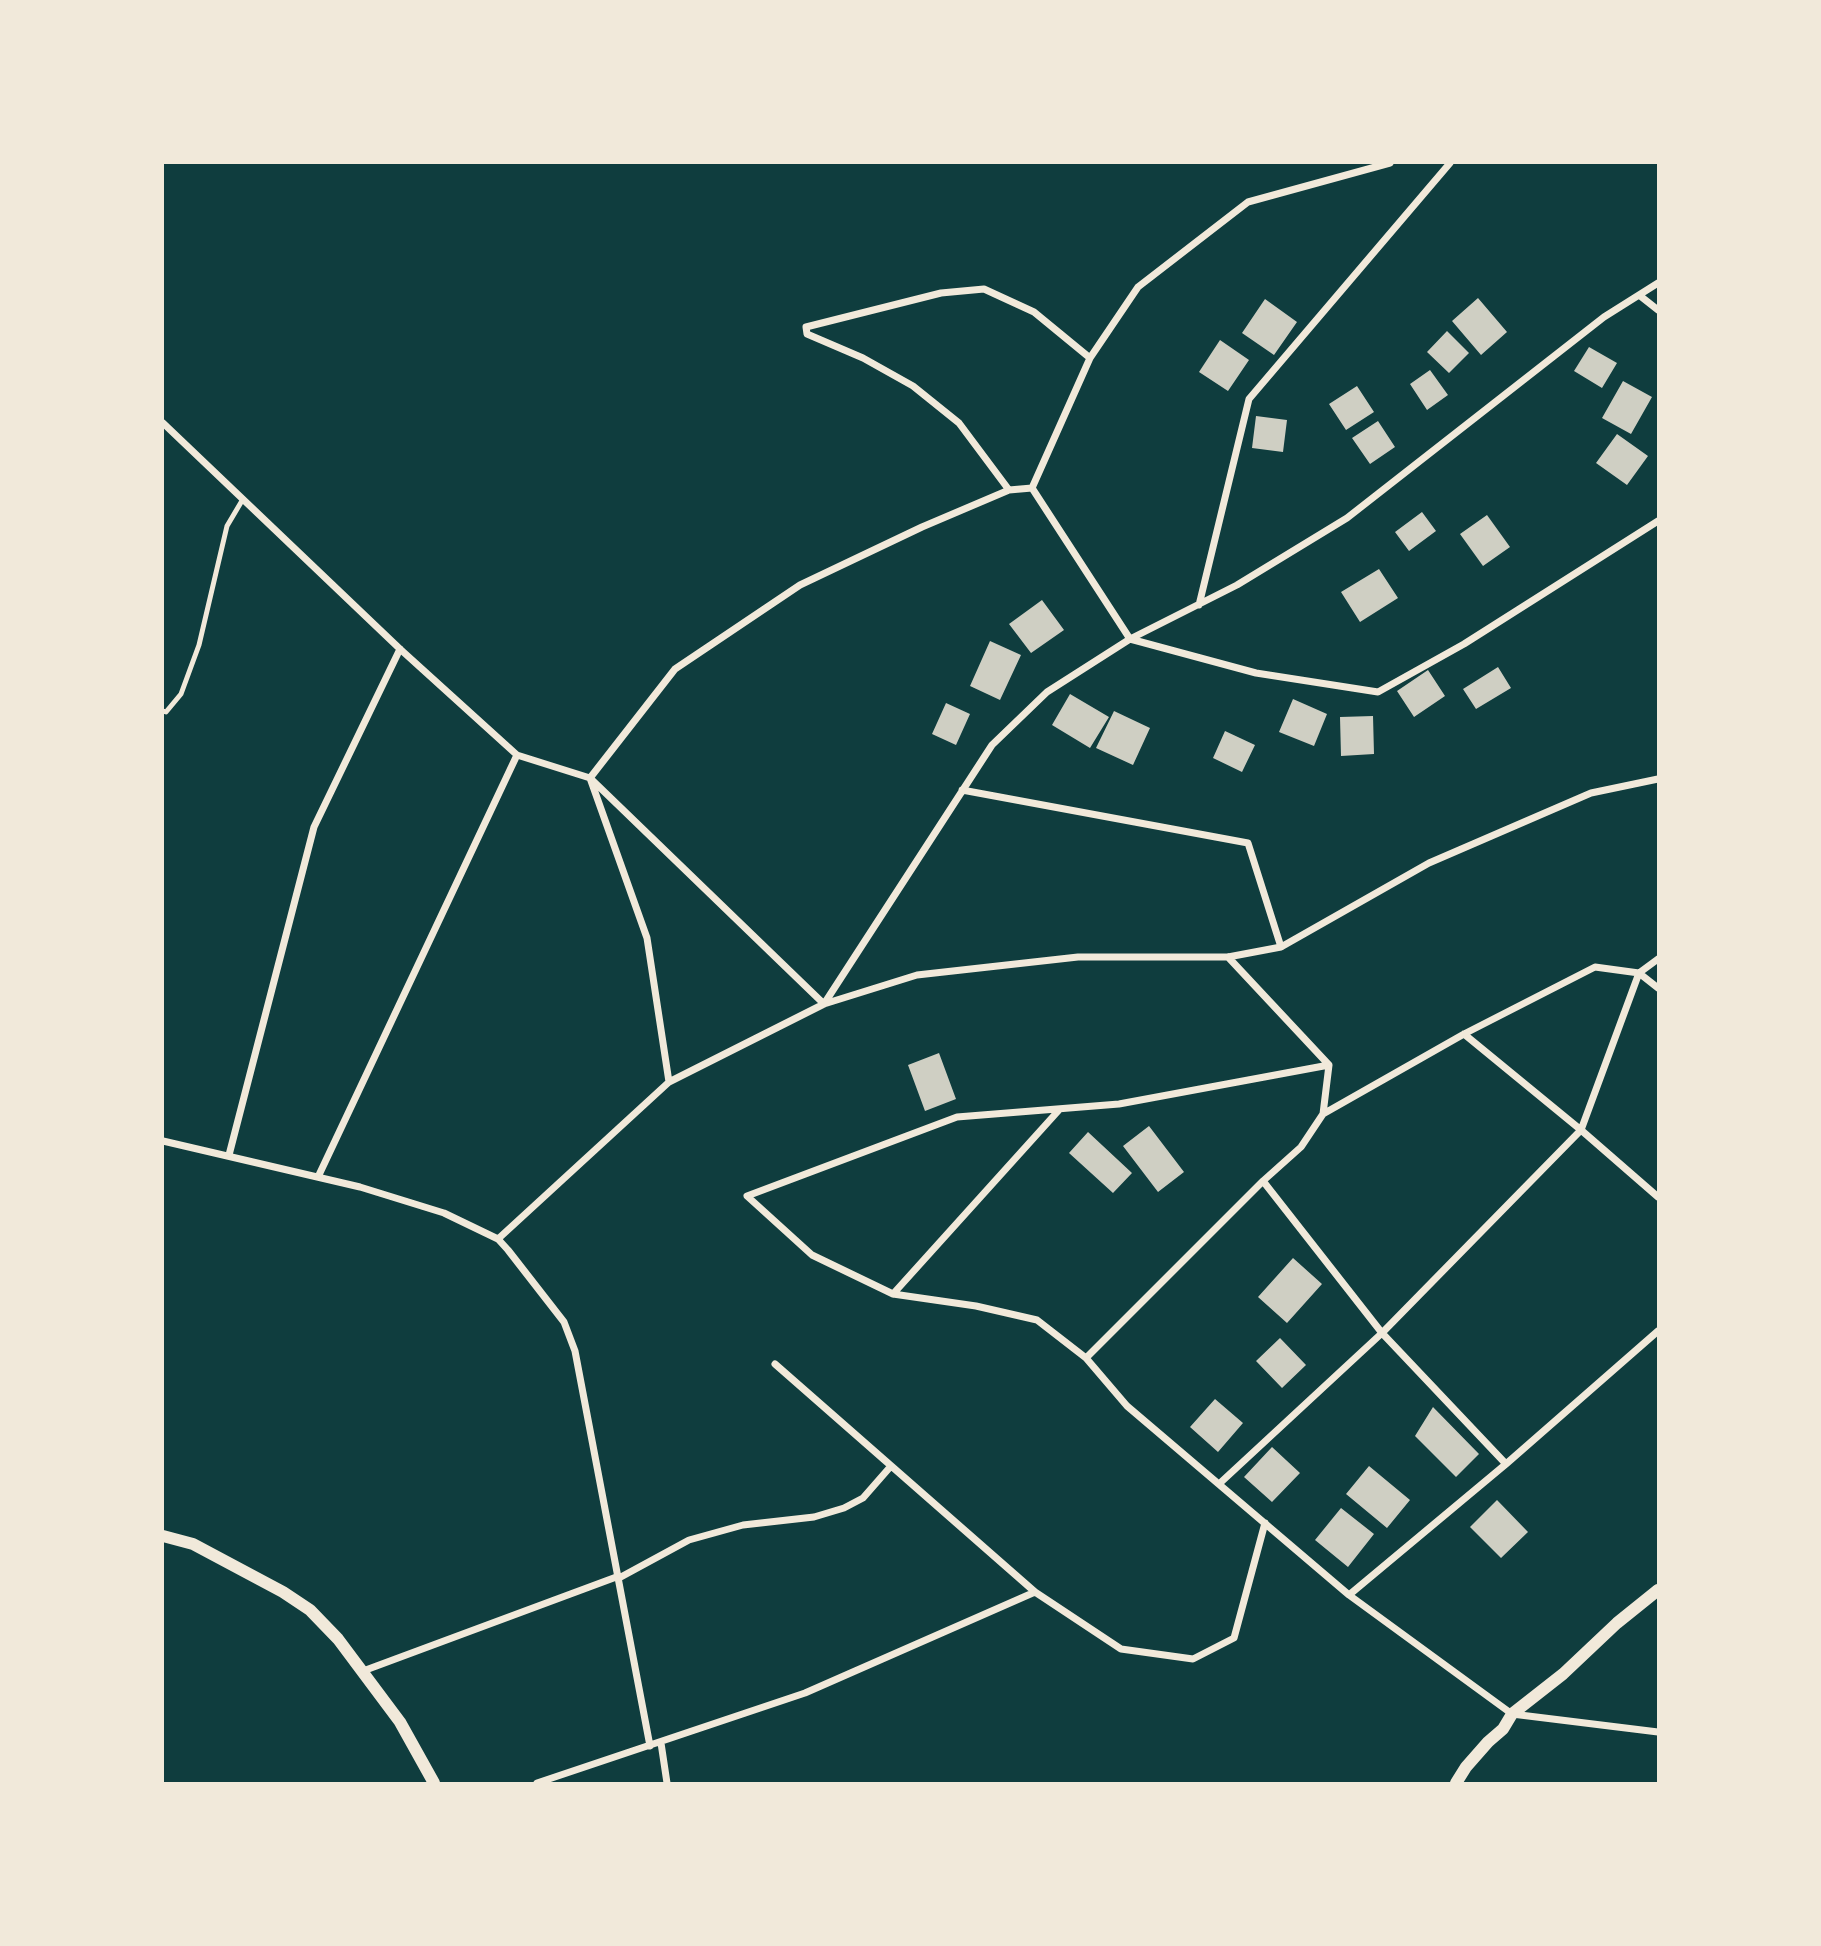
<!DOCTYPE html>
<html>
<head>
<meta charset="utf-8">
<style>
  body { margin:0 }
  #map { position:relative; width:1821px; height:1946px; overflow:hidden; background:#0f3d3e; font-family:"Asap Condensed",sans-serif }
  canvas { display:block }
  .frame { position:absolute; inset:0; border:164px solid #f1e9da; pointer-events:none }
</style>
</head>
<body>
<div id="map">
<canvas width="1821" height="1946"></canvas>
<div class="frame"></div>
</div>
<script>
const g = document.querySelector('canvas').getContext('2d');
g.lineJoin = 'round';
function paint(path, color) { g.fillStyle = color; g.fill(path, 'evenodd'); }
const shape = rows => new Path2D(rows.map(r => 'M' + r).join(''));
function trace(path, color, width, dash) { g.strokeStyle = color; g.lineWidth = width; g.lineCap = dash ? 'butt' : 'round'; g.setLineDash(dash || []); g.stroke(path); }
const building = shape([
  [1478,298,1507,332,1481,355,1452,321],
  [1265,299,1297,322,1274,355,1242,333],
  [1447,331,1469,353,1449,373,1427,352],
  [1220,340,1249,360,1228,391,1199,372],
  [1589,347,1617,363,1602,388,1574,371],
  [1430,370,1448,395,1427,410,1410,384],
  [1623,381,1652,397,1631,434,1602,418],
  [1357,386,1374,412,1346,430,1329,404],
  [1256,416,1287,420,1283,452,1252,448],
  [1378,421,1395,447,1370,464,1352,438],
  [1617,434,1648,456,1627,485,1596,463],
  [1422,512,1436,531,1409,551,1395,532],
  [1487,515,1510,547,1483,566,1460,534],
  [1379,569,1398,598,1360,622,1341,592],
  [1042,600,1064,630,1031,653,1009,624],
  [990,641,1021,655,1000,700,970,686],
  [1498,667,1511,688,1476,709,1463,689],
  [1428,670,1445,696,1414,717,1397,691],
  [1070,694,1109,717,1090,748,1052,725],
  [1293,699,1327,714,1314,746,1279,732],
  [946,703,970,714,956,745,932,734],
  [1114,711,1150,728,1133,765,1096,748],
  [1373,716,1374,754,1341,756,1340,717],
  [1225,731,1255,745,1242,772,1213,758],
  [939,1053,956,1099,925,1111,908,1065],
  [1149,1126,1184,1172,1158,1192,1123,1146],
  [1088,1132,1132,1173,1113,1193,1069,1153],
  [1293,1258,1322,1284,1287,1323,1258,1297],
  [1280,1338,1306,1365,1282,1388,1256,1361],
  [1215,1399,1243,1423,1218,1452,1190,1427],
  [1433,1407,1479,1454,1456,1477,1415,1436],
  [1272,1447,1300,1473,1272,1502,1244,1477],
  [1369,1466,1410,1500,1387,1528,1346,1494],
  [1497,1500,1528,1532,1501,1558,1470,1527],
  [1341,1508,1374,1534,1348,1567,1315,1540]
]);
const service = shape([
  [163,711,166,712,181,694,199,645,227,526,243,499]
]);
const minor = shape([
  [1639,295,1658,310],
  [163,423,400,649,517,755,590,778,647,938,669,1082],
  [1032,488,1130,639,1256,673,1378,692,1464,644,1658,521],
  [1032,488,1090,358,1138,287,1248,202,1390,163],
  [1009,490,959,423,913,386,863,358,807,334,806,327,941,293,984,289,1034,312,1090,358],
  [1199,605,1249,399,1450,163],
  [962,790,1248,843,1281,947],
  [824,1004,992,745,1047,692,1130,639,1237,585,1347,518,1604,317,1658,283],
  [824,1004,590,778,675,669,800,585,922,527,1009,490,1032,488],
  [1464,1034,1581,1130,1658,1197],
  [1329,1065,1119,1104,957,1117,747,1196,812,1255,893,1294,976,1306,1037,1320,1086,1358,1127,1406,1349,1595,1512,1714,1658,1732],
  [1323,1114,1464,1034,1595,967,1639,973,1658,959],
  [163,1141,360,1187,444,1213,498,1239,508,1250,564,1322,575,1351,650,1746],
  [229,1155,314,827,400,649],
  [318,1177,517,755],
  [498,1239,669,1082,824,1004,917,975,1078,957,1228,957,1281,947,1429,863,1591,793,1658,779],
  [893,1294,1059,1110],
  [1086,1358,1263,1181,1301,1147,1323,1114,1329,1065,1228,957],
  [775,1364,1035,1592,1121,1649,1193,1659,1234,1638,1265,1523],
  [1506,1464,1382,1333,1581,1130,1639,973,1658,988],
  [1219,1484,1382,1333,1263,1181],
  [619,1578,689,1540,743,1525,814,1517,844,1508,863,1498,891,1466],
  [1349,1595,1506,1464,1658,1331],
  [363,1671,619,1576],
  [661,1743,667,1783],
  [537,1783,805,1693,1035,1592]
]);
const tertiary = shape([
  [163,1536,193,1544,283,1592,310,1610,338,1639,400,1722,434,1783],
  [1456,1783,1466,1767,1488,1742,1503,1729,1512,1714,1563,1674,1617,1623,1658,1590]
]);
paint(building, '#cfcfc3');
trace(service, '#f1e9da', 5);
trace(minor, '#f1e9da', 7);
trace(tertiary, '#f1e9da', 12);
</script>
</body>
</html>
